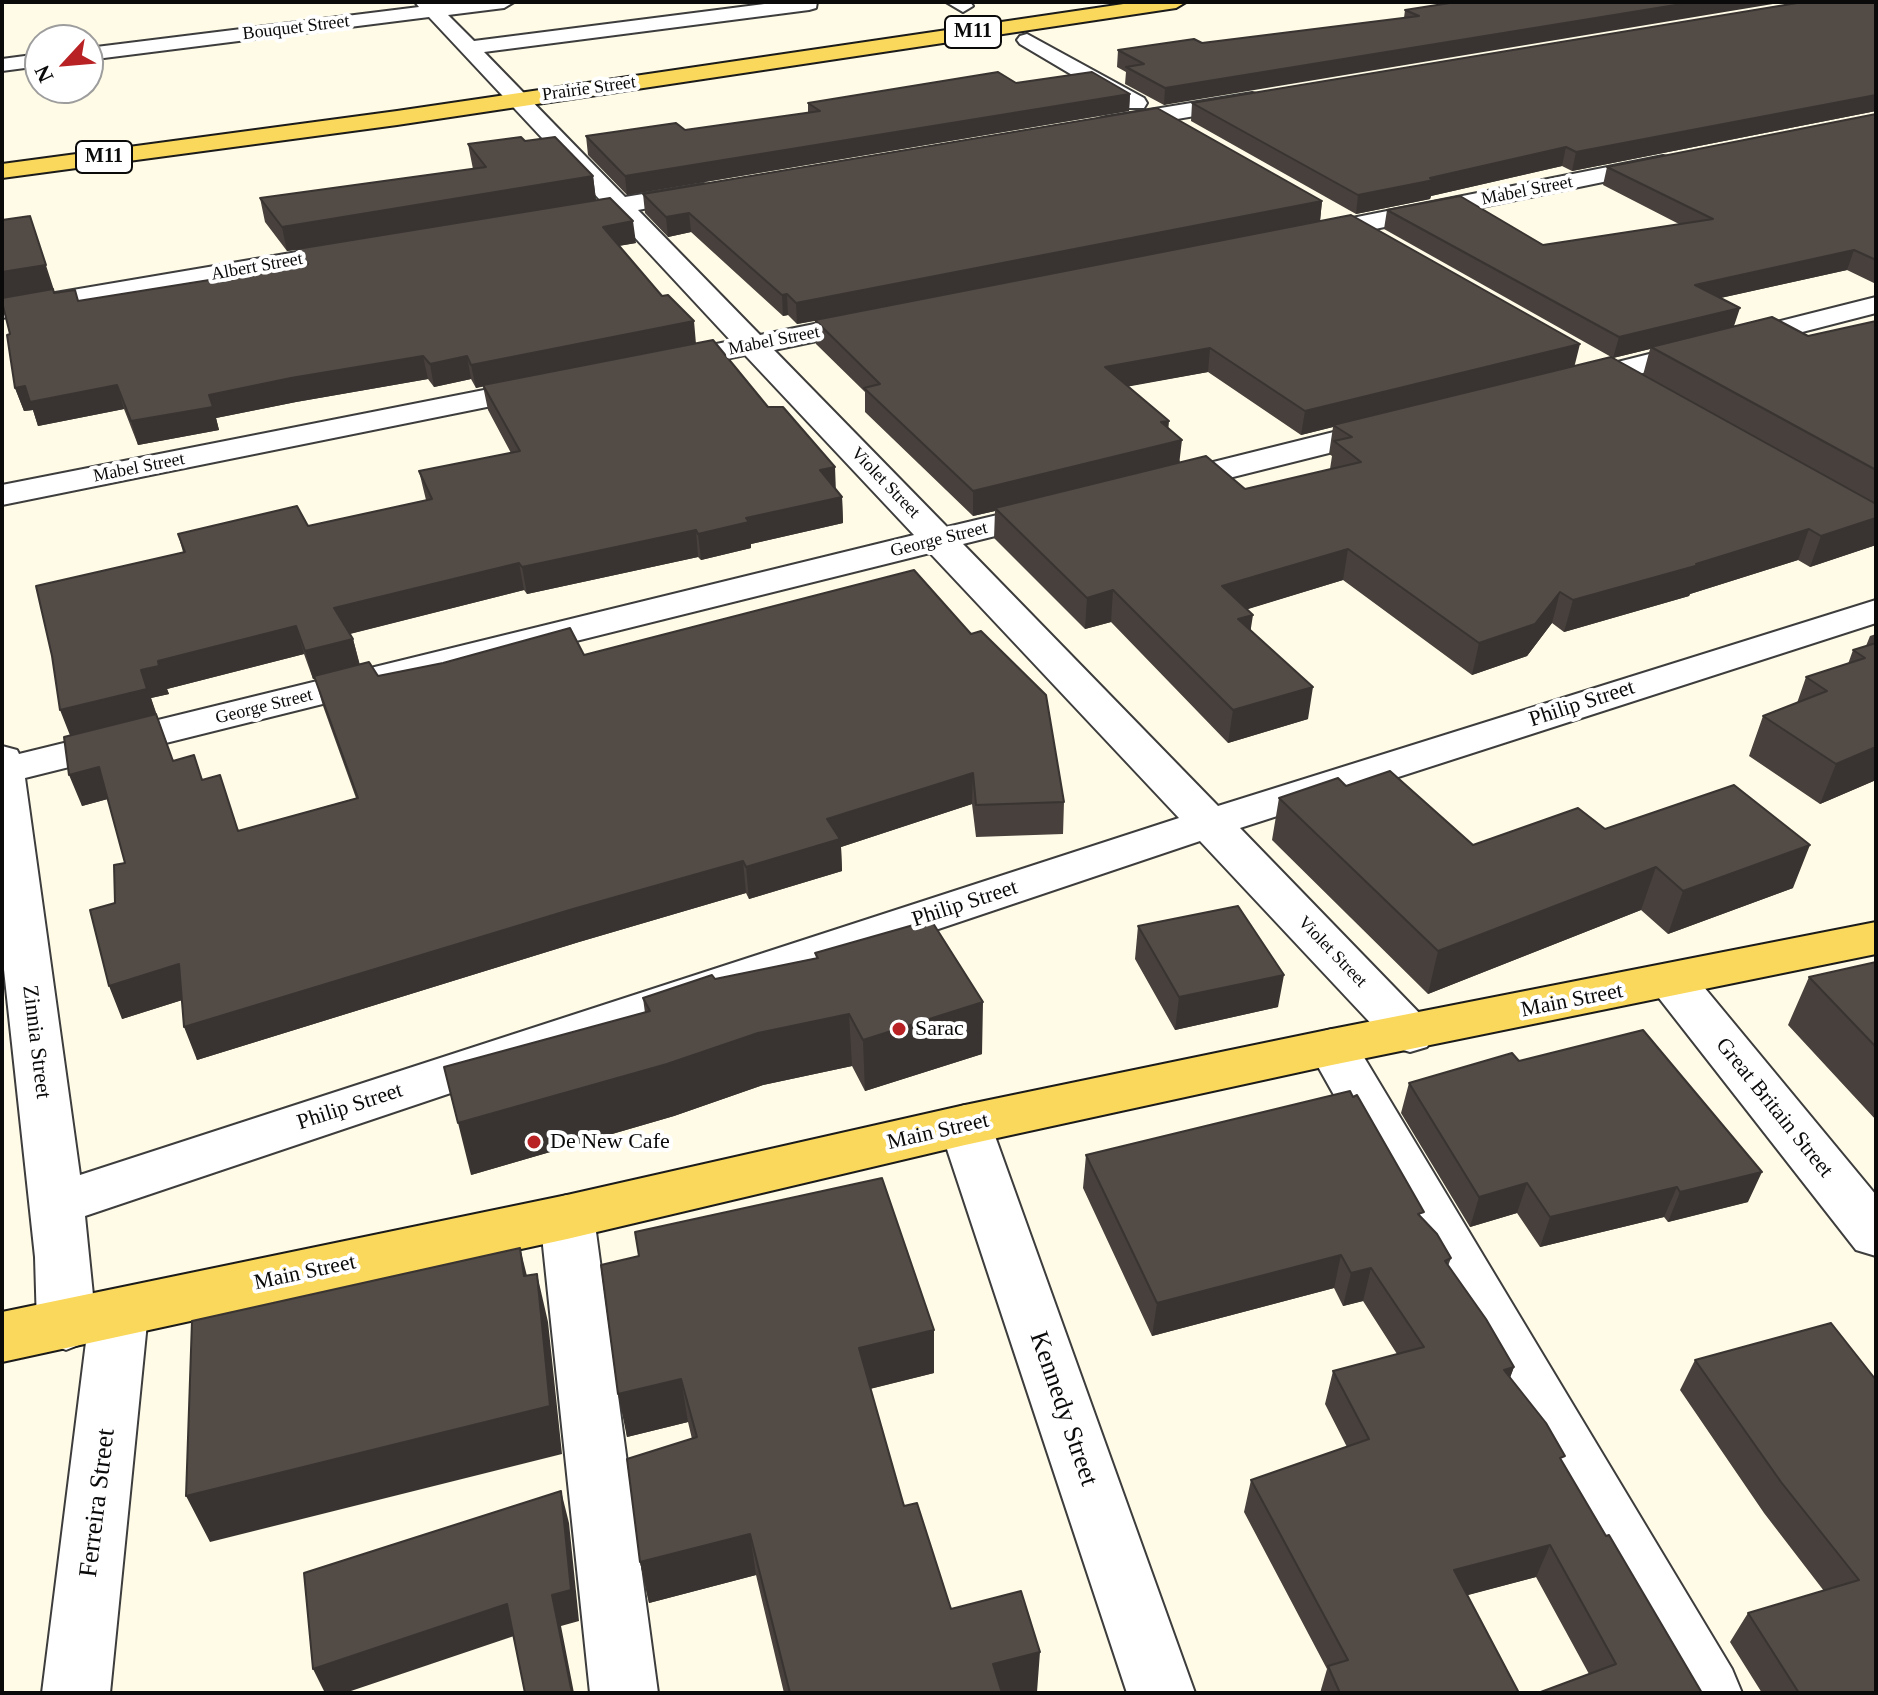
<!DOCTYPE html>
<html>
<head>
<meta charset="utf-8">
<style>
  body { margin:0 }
  #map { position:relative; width:1878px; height:1695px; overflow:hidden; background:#fffbe6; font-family:"Times New Roman",serif }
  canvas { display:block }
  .frame { position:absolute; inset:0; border:4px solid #0a0a0a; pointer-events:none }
  .north { position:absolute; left:24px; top:24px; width:80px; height:80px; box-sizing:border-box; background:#fff; border:2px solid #9d9d9d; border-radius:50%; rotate:244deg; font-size:22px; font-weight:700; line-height:32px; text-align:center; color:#0a0a0a }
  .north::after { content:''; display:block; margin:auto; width:28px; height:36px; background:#b92225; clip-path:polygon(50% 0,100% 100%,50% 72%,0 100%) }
</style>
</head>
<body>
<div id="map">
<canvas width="1878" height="1695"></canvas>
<div class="frame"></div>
<div class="north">N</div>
</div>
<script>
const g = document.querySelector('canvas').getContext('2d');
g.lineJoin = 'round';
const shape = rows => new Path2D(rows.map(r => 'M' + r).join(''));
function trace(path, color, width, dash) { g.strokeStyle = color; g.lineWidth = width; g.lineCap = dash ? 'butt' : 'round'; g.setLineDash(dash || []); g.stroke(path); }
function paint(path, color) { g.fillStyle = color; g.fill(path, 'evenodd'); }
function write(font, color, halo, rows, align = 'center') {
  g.font = font + ' "Times New Roman",serif'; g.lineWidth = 8; g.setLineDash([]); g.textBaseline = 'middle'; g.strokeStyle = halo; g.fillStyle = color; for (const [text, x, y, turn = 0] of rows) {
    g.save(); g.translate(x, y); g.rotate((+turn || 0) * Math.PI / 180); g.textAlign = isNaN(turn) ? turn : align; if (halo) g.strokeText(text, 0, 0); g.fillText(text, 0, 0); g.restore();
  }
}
const minor = shape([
  [415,2,438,4,514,2,504,8,448,15,474,41,780,2,817,2,816,8,809,10,484,52,625,197,703,184,712,186,715,191,712,196,638,210,760,335,874,312,884,315,888,321,884,327,774,350,947,527,1052,502,1064,505,1069,512,1064,519,963,544,1218,806,1876,600,1876,623,1240,828,1427,1021,1435,1034,1427,1047,1410,1052,1393,1047,1200,841,85,1216,94,1305,99,1296,119,1289,139,1296,148,1313,110,1693,42,1693,86,1342,66,1350,45,1342,37,1325,35,1257,2,951,2,746,17,750,19,754,914,535,745,355,663,372,652,369,648,363,652,357,731,341,613,214,558,224,549,221,545,216,549,211,601,201,429,17,88,60,88,48,419,7,415,2],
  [930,553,1179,818,80,1175,25,778,930,553],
  [946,2,970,2,973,6,963,12,946,2],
  [1027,34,1144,98,1147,103,1144,108,1128,108,1020,44,1017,40,1020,36,1027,34],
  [40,54,40,66,2,71,2,59,40,54],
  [1252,93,1260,95,1263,100,1260,105,1106,131,1098,129,1095,124,1098,119,1106,117,1252,93],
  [1663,156,1671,158,1675,163,1671,168,1307,243,1298,241,1294,235,1298,229,1307,227,1663,156],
  [356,242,365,244,369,250,365,256,2,318,2,302,356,242],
  [1876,297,1876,313,1573,391,1562,388,1558,382,1562,376,1876,297],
  [545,378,556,381,560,387,556,393,2,505,2,485,545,378],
  [1390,418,1401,421,1406,428,1401,435,1165,494,1153,491,1148,484,1153,477,1390,418],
  [1672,964,1689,969,1876,1195,1876,1256,1856,1250,1655,993,1648,981,1655,969,1672,964],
  [1332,1029,1350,1034,1732,1669,1742,1693,1670,1693,1307,1047,1314,1034,1332,1029],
  [965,1105,983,1111,991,1125,1195,1693,1127,1693,939,1125,947,1111,965,1105],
  [567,1195,586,1201,594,1217,658,1693,590,1693,540,1217,548,1201,567,1195]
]);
const major = shape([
  [1137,2,1186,2,1176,8,397,125,2,178,2,164,397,111,1137,2],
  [1876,922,1876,954,1332,1065,965,1145,567,1239,2,1362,2,1312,567,1195,965,1105,1332,1029,1876,922]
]);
const wall = shape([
  [1456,2,1164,105,1125,84,1126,72,1117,67,1118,50,1202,43,1404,18,1405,10],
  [1876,2,1876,111,1572,171,1562,166,1431,196,1430,199,1356,214,1191,121,1192,103],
  [1016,83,1130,94,1129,111,627,195,588,155,586,136,685,130,808,113,808,103],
  [1876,114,1876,284,1847,270,1720,298,1734,326,1808,336,1876,321,1876,545,1810,567,1798,560,1690,594,1689,596,1564,632,1552,623,1527,656,1472,675,1343,580,1247,609,1251,630,1308,719,1228,743,1111,622,1085,629,994,538,995,511,973,516,865,412,865,392,816,344,815,321,797,324,788,315,783,316,691,232,668,237,645,213,643,194,1322,201,1320,221,1575,366,1643,375,1650,349,1613,358,1384,229,1387,210,1543,245,1679,224,1603,185,1607,167],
  [1208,372,1301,435,1333,427,1329,454,1332,456,1330,469,1245,489,1180,462,1168,429,1128,386],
  [525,141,593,176,596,200,636,243,619,246,696,343,835,467,835,489,842,497,843,523,751,544,751,548,701,560,698,557,527,594,524,590,350,634,353,639,360,665,378,676,584,655,1064,802,1063,834,976,837,972,804,841,847,842,871,749,899,746,893,579,942,197,1060,182,1000,122,1019,115,903,125,863,108,799,82,806,70,736,183,552,178,534,308,526,426,500,419,471,511,453,488,410,483,386,476,388,471,379,434,387,428,379,296,402,216,418,219,430,138,445,124,409,38,426,33,410,24,411,15,388,10,334,2,295,2,220,54,293,78,301,300,265,297,250,287,251,265,222,260,198,473,169,468,144],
  [304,654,313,679,315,678,323,706,356,798,238,831,203,780,173,761,151,698,169,694,167,689],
  [1876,634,1876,780,1820,804,1749,756,1763,716,1797,703,1806,677,1848,664,1853,650,1866,646,1870,636],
  [1346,786,1473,845,1605,829,1793,888,1668,934,1641,910,1428,994,1272,840,1279,798],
  [1138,926,1278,1007,1175,1030,1135,959],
  [815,953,982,1054,865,1091,852,1066,763,1085,674,1116,471,1175,645,1013,643,998,715,979,816,958],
  [1876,962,1876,1120,1788,1025,1809,977],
  [1519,1061,1748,1202,1668,1222,1664,1217,1540,1247,1517,1213,1470,1227,1401,1113,1409,1083],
  [1086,1155,1422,1218,1451,1258,1448,1266,1514,1367,1510,1377,1702,1693,1589,1674,1536,1577,1467,1595,1519,1693,1320,1693,1327,1669,1244,1512,1251,1480,1347,1447,1325,1404,1333,1371,1397,1354,1363,1301,1343,1306,1334,1288,1152,1336,1083,1188],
  [601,1265,934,1373,870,1389,904,1506,951,1609,1037,1692,1033,1693,784,1693,756,1575,649,1603,640,1562,692,1439,688,1422,627,1437],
  [1695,1360,1876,1380,1876,1693,1762,1693,1730,1642,1748,1613,1824,1591,1764,1513,1680,1390]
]);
const shadedWall = shape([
  [1694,2,1785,2,1164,105,1165,88],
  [1130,94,1129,111,627,195,625,176],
  [1876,95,1876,111,1572,171,1576,152],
  [1566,147,1562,166,1431,196,1430,199,1356,214,1358,195],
  [593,176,596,200,287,251,282,227],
  [1322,201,1320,221,797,324,796,303],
  [689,213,691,232,668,237,666,217],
  [30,216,54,290,3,299,2,295,2,272],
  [633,221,636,243,605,248,603,227],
  [1854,250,1847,270,1689,305,1695,285],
  [787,294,788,315,783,316,782,295],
  [1740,308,1733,329,1651,347,1650,349,1613,358,1619,337],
  [694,321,696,344,476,388,471,365],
  [1580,344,1574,368,1333,425,1333,427,1301,435,1305,411],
  [1210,348,1208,372,1104,391,1105,367],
  [423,356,428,379,296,402,216,418,219,430,138,445,131,421,209,395,291,378],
  [467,356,471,379,434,387,430,364],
  [117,385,124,409,38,426,33,410,24,411,15,388,25,386],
  [1169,421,1167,444,1182,440,1179,465,995,508,995,511,973,516,973,491,1161,422],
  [835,467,836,493,820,470],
  [842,497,843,523,751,544,751,548,701,560,698,534,746,518],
  [1876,518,1876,545,1810,567,1821,536],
  [1809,529,1798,560,1690,594,1689,596,1564,632,1573,600],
  [696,530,698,557,527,594,522,567],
  [1348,549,1343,580,1219,618,1222,586],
  [519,563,524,590,341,636,334,608],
  [1113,590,1111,622,1085,629,1087,598],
  [1560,592,1552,623,1527,656,1472,675,1479,643],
  [1253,615,1248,647,1238,619],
  [296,626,304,654,167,689,169,694,151,698,157,717,71,738,60,710,158,661],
  [353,639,360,667,313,679,305,651],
  [1313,687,1308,719,1228,743,1233,710],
  [1876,747,1876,780,1820,804,1836,764],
  [99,767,111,798,82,806,69,775],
  [973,773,972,804,841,847,842,871,749,899,746,867,827,819],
  [1810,845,1793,888,1668,934,1683,891],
  [743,861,746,893,579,942,197,1060,184,1027,573,909],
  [1656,867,1641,910,1428,994,1438,951],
  [179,964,192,997,122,1019,109,986],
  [1284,975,1278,1007,1175,1030,1179,997],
  [983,1002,982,1054,865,1091,863,1040],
  [849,1014,852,1066,763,1085,674,1116,471,1175,458,1123,758,1033],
  [1762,1172,1748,1202,1668,1222,1680,1192],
  [1527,1183,1517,1213,1470,1227,1479,1197],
  [1677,1187,1664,1217,1540,1247,1550,1217],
  [520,1248,532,1296,524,1276],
  [1341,1255,1334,1288,1152,1336,1157,1303],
  [1371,1268,1363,1301,1343,1306,1351,1273],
  [537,1274,548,1322,562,1454,210,1542,186,1496],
  [934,1330,934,1373,861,1391,859,1348],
  [1514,1367,1502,1400,1504,1370],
  [681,1379,688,1422,627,1437,618,1394],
  [561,1491,569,1523,579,1621,561,1626,574,1693,572,1693,552,1595],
  [750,1534,756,1575,649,1603,640,1562],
  [1550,1545,1536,1577,1442,1602,1454,1570],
  [507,1604,517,1635,345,1693,325,1693,313,1669],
  [1040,1652,1037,1692,992,1693,993,1664]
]);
const building = shape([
  [1456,2,1694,2,1165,88,1126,67,1144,64,1118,50,1194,39,1202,43,1419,16,1405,10,1456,2],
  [1803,2,1876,2,1876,95,1576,152,1566,147,1430,178,1434,180,1358,195,1192,103,1803,2],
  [998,72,1016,83,1092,72,1130,94,625,176,586,136,676,123,685,130,820,111,808,103,998,72],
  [1157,108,1322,201,796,303,787,294,782,295,689,213,666,217,643,194,1157,108],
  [1876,114,1876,260,1854,250,1695,285,1740,308,1619,337,1387,210,1460,196,1543,245,1713,219,1607,167,1876,114],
  [521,137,525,141,555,137,593,176,282,227,260,198,486,167,468,144,521,137],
  [610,198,633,221,603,227,662,296,668,295,694,321,471,365,467,356,430,364,423,356,291,378,209,395,213,407,131,421,117,385,30,402,25,386,15,388,7,335,10,334,2,302,2,298,53,289,54,293,75,290,78,301,228,277,308,264,297,249,610,198],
  [1351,215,1580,344,1305,411,1210,348,1105,367,1169,421,1161,422,1182,440,973,491,864,388,880,384,815,320,1351,215],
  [30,216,46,265,2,272,2,220,30,216],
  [1772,317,1808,336,1876,321,1876,470,1651,347,1772,317],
  [713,340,768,407,783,407,835,467,820,470,842,497,746,518,749,522,698,534,696,530,522,567,519,563,334,608,353,639,305,651,296,626,158,661,159,666,141,670,147,689,60,710,52,656,36,586,185,552,178,534,297,506,308,526,432,499,419,471,520,451,483,385,713,340],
  [1611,357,1876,504,1876,518,1821,536,1809,529,1696,564,1699,565,1573,600,1560,592,1535,624,1479,643,1348,549,1222,586,1253,615,1238,619,1313,687,1233,710,1113,590,1087,598,995,508,1206,456,1245,489,1361,462,1334,441,1352,437,1333,425,1611,357],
  [914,570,971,634,981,631,1046,695,1064,802,976,805,973,773,827,819,840,839,746,867,743,861,573,909,184,1027,179,964,109,986,90,910,115,903,114,865,125,863,99,767,69,775,64,737,156,714,173,761,194,755,202,780,220,775,238,831,358,798,314,676,369,662,378,676,443,663,570,628,584,655,914,570],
  [1876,643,1876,747,1836,764,1763,716,1827,691,1806,677,1865,658,1853,650,1876,643],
  [1390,771,1473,845,1578,808,1605,829,1734,785,1810,845,1683,891,1656,867,1438,951,1279,798,1338,778,1346,786,1390,771],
  [1238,906,1284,975,1179,997,1138,926,1238,906],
  [931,920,983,1002,863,1040,849,1014,758,1033,667,1064,458,1123,444,1067,650,1011,643,998,712,975,715,979,818,958,815,953,931,920],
  [1876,962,1876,1047,1809,977,1876,962],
  [1643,1030,1762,1172,1680,1192,1677,1187,1550,1217,1527,1183,1479,1197,1409,1083,1512,1053,1519,1061,1643,1030],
  [1350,1091,1353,1097,1357,1095,1424,1212,1418,1214,1437,1234,1451,1258,1445,1261,1486,1319,1514,1367,1504,1370,1546,1423,1565,1456,1560,1458,1606,1536,1609,1535,1702,1693,1538,1693,1616,1664,1550,1545,1454,1570,1519,1693,1340,1693,1328,1666,1348,1660,1251,1480,1369,1439,1333,1371,1424,1347,1371,1268,1351,1273,1341,1255,1157,1303,1086,1155,1350,1091],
  [882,1178,934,1330,859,1348,904,1506,917,1503,951,1609,1021,1591,1040,1652,993,1664,1002,1693,790,1693,750,1534,640,1562,627,1459,697,1437,681,1379,618,1394,601,1265,639,1256,635,1232,882,1178],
  [520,1248,524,1276,537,1274,550,1406,186,1496,192,1321,520,1248],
  [1831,1323,1876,1380,1876,1693,1799,1693,1748,1613,1859,1580,1781,1482,1695,1360,1831,1323],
  [561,1491,571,1590,552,1595,572,1693,525,1693,507,1604,313,1669,304,1573,561,1491]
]);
const markers = [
  [899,1029,8,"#b92225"],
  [534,1142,8,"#b92225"]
];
const farStreetnames = [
  ["Bouquet Street",296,28,-7],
  ["Prairie Street",589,89,-8],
  ["Mabel Street",1527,191,-11],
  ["Albert Street",257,267,-10],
  ["Mabel Street",774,341,-11],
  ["Mabel Street",139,468,-11],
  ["Violet Street",885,483,46],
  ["George Street",939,540,-14],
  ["George Street",264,707,-14],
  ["Violet Street",1332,952,46]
];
const shields = [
  [973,32,56],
  [104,157,56]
];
const shieldNames = [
  ["M11",973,32],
  ["M11",104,157]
];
const streetNames = [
  ["Philip Street",1582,704,-18],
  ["Philip Street",965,904,-18],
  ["Main Street",1572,1001,-11],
  ["Zinnia Street",36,1042,83],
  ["Philip Street",350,1107,-18],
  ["Great Britain Street",1774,1108,51],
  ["Main Street",938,1132,-13],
  ["Main Street",305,1273,-12]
];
const poiNames = [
  ["Sarac",915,1029],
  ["De New Cafe",550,1142]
];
const nearStreetnames = [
  ["Kennedy Street",1063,1409,71],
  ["Ferreira Street",98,1503,-83]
];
trace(minor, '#3d3d3d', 4);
trace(major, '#1b1b1b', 4);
paint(minor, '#fff');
paint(major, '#fad85b');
paint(wall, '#47403c');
paint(shadedWall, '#393431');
paint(building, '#524b46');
trace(building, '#393431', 2);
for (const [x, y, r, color] of markers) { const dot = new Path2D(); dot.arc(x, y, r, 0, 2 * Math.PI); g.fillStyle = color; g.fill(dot); trace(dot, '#fff', 3); }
write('18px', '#0a0a0a', '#fff', farStreetnames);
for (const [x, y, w] of shields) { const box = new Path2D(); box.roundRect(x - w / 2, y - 16, w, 32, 6); g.fillStyle = '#fff'; g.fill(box); trace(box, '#0a0a0a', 2); }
write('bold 20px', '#0a0a0a', null, shieldNames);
write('22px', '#0a0a0a', '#fff', streetNames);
write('22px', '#0a0a0a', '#fff', poiNames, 'left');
write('26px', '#0a0a0a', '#fff', nearStreetnames);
</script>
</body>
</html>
